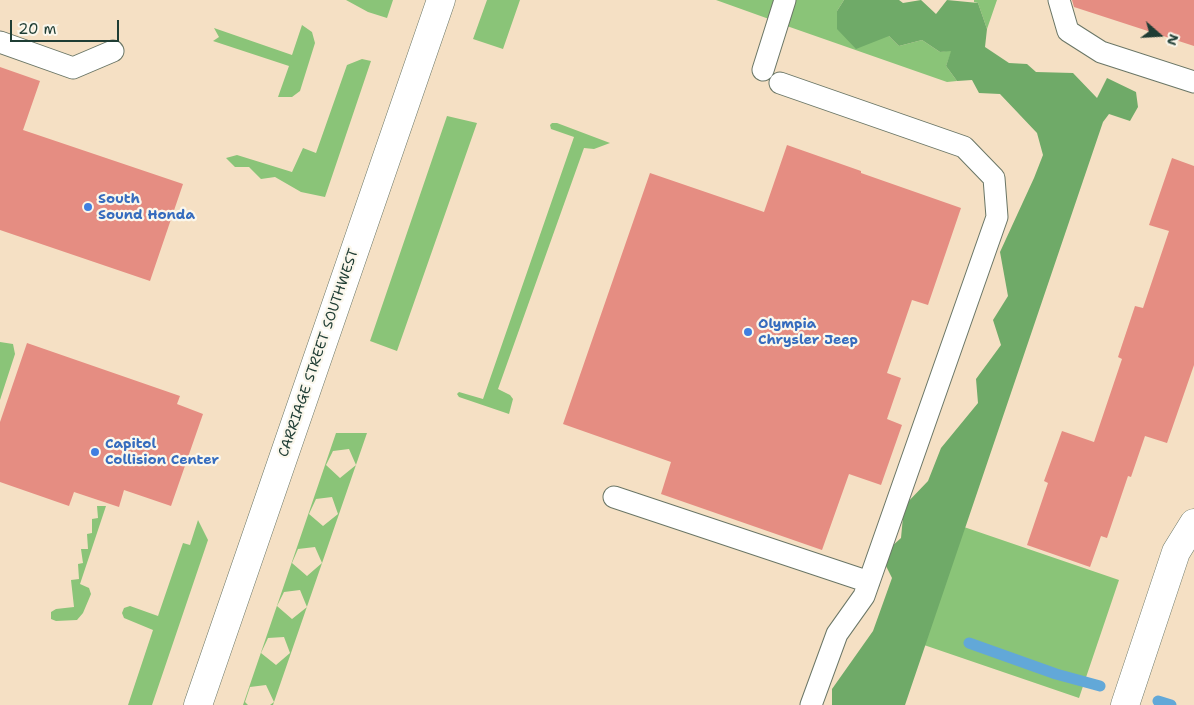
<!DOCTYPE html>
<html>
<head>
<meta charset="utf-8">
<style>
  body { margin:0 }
  #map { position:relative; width:1194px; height:705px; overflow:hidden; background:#f5e0c4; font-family:"Shantell Sans",sans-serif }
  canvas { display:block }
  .north { position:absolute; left:1134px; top:10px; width:50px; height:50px; -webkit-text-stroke:4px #fbf7ec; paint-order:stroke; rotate:109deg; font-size:14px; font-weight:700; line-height:20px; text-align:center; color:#1f3d34 }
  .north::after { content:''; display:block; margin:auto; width:18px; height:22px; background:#1f3d34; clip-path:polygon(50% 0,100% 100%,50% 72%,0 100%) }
  .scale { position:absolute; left:10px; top:20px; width:109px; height:22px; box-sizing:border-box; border:2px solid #1f3d34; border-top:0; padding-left:6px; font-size:15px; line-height:18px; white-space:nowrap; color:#1f3d34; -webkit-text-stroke:4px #fbf7ec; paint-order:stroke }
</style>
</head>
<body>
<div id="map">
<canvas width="1194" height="705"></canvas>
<div class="north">N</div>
<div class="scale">20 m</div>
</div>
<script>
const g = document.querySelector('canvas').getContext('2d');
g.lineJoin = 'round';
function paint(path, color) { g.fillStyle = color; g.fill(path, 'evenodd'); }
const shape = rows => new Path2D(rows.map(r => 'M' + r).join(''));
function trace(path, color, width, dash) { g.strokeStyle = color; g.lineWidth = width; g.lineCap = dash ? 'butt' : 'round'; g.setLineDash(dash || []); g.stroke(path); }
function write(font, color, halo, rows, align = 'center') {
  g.font = font + ' "Shantell Sans",sans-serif'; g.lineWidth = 4.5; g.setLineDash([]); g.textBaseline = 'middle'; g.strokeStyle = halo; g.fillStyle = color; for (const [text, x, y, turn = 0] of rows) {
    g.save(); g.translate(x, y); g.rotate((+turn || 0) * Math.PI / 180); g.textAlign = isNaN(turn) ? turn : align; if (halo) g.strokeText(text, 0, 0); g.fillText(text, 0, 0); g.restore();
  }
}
const green = shape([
  [346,0,393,0,387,18,368,12],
  [487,0,520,0,503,49,473,39],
  [716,0,775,0,769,19],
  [792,0,844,0,837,11,889,36,899,46,922,40,940,52,952,50,946,66,957,81,947,82,784,25],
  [974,0,997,0,987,29,978,3,974,2],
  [302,25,312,32,315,43,300,91,292,97,278,97,289,66,213,41,219,37,214,28,292,55],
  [362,59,371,61,325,197,301,192,275,177,261,179,249,167,235,167,226,158,237,155,292,172,303,148,316,153,347,65],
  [447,116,477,123,397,351,370,341],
  [552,123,557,123,610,143,594,149,584,148,498,389,510,395,513,399,509,414,459,397,457,394,459,392,483,399,574,137,551,129,550,125],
  [0,342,13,344,15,354,0,400],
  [336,433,367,433,273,705,270,705,274,702,266,685,250,687,245,702,248,705,243,705],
  [349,449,356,465,340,478,326,465,333,451],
  [332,497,338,514,323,526,309,514,316,499],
  [315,547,322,563,307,576,292,563,298,549],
  [300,590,307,607,292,619,277,606,284,592],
  [284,637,290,653,276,665,261,653,268,638],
  [97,506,106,506,80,584,89,588,91,594,83,613,77,620,56,621,51,619,51,612,56,609,74,607,71,580,79,579,78,564,83,563,81,549,88,549,87,534,92,533,92,519,98,518],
  [198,520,208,540,152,705,128,705,153,630,124,618,122,613,124,608,130,606,158,616,183,543,190,545],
  [964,527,1119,580,1079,698,924,645]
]);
const forest = shape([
  [844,0,899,0,903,3,921,0,936,14,947,0,978,3,987,29,985,47,1009,63,1027,64,1036,72,1073,73,1097,98,1107,78,1136,92,1138,107,1130,121,1109,114,1103,122,905,705,832,705,832,689,873,631,892,578,881,556,901,538,904,506,928,481,941,448,978,403,976,379,1001,345,993,320,1008,296,1000,252,1034,178,1043,155,1037,133,1000,94,979,93,972,80,957,81,946,66,951,51,940,52,922,40,899,46,889,36,856,49,837,29,837,11]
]);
const stream = shape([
  [969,643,1056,674,1100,686],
  [1158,701,1171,705]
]);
const building = shape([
  [1072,0,1194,0,1194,46,1074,7],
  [0,67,40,81,23,130,183,184,150,281,0,230],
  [787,145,861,171,861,173,961,208,928,305,912,300,887,373,901,378,887,419,902,425,881,485,849,474,822,550,661,494,671,462,563,424,650,173,764,212],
  [1172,158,1194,166,1194,365,1167,443,1145,436,1131,477,1128,476,1107,538,1101,536,1090,567,1027,545,1048,483,1044,481,1062,431,1094,442,1122,359,1118,357,1135,306,1143,308,1169,231,1149,225],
  [27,343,180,396,177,404,203,414,171,506,124,490,119,507,74,492,69,506,0,482,0,422]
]);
const service = shape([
  [1059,0,1068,31,1101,52,1194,82],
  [0,42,73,68,113,51],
  [763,70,785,0],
  [780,83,964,147,994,178,997,217,864,596,837,634,811,705],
  [614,497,869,582]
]);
const minor = shape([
  [198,705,441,0],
  [1125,705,1176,552,1194,523]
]);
const markers = [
  [88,207,5,"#3f7fe0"],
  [748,332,5,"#3f7fe0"],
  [95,452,5,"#3f7fe0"]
];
const shopNames = [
  ["South",98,199],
  ["Sound Honda",98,215],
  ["Olympia",758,324],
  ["Chrysler Jeep",758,340],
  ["Capitol",105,444],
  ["Collision Center",105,460]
];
const streetNames = [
  ["CARRIAGE STREET SOUTHWEST",319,353,-71]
];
paint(green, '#8ac478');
paint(forest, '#6faa68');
trace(stream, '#62a8d8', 11);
paint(building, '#e58d82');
trace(service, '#6a7666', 23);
trace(minor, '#6a7666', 29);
trace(service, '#fff', 21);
trace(minor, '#fff', 28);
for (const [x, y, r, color] of markers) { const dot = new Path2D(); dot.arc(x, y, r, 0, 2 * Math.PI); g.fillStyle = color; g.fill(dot); trace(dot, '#fbf7ec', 2); }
write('bold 14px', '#366cbe', '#fbf7ec', shopNames, 'left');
write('14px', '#1f3d34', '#fbf7ec', streetNames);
</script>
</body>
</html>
